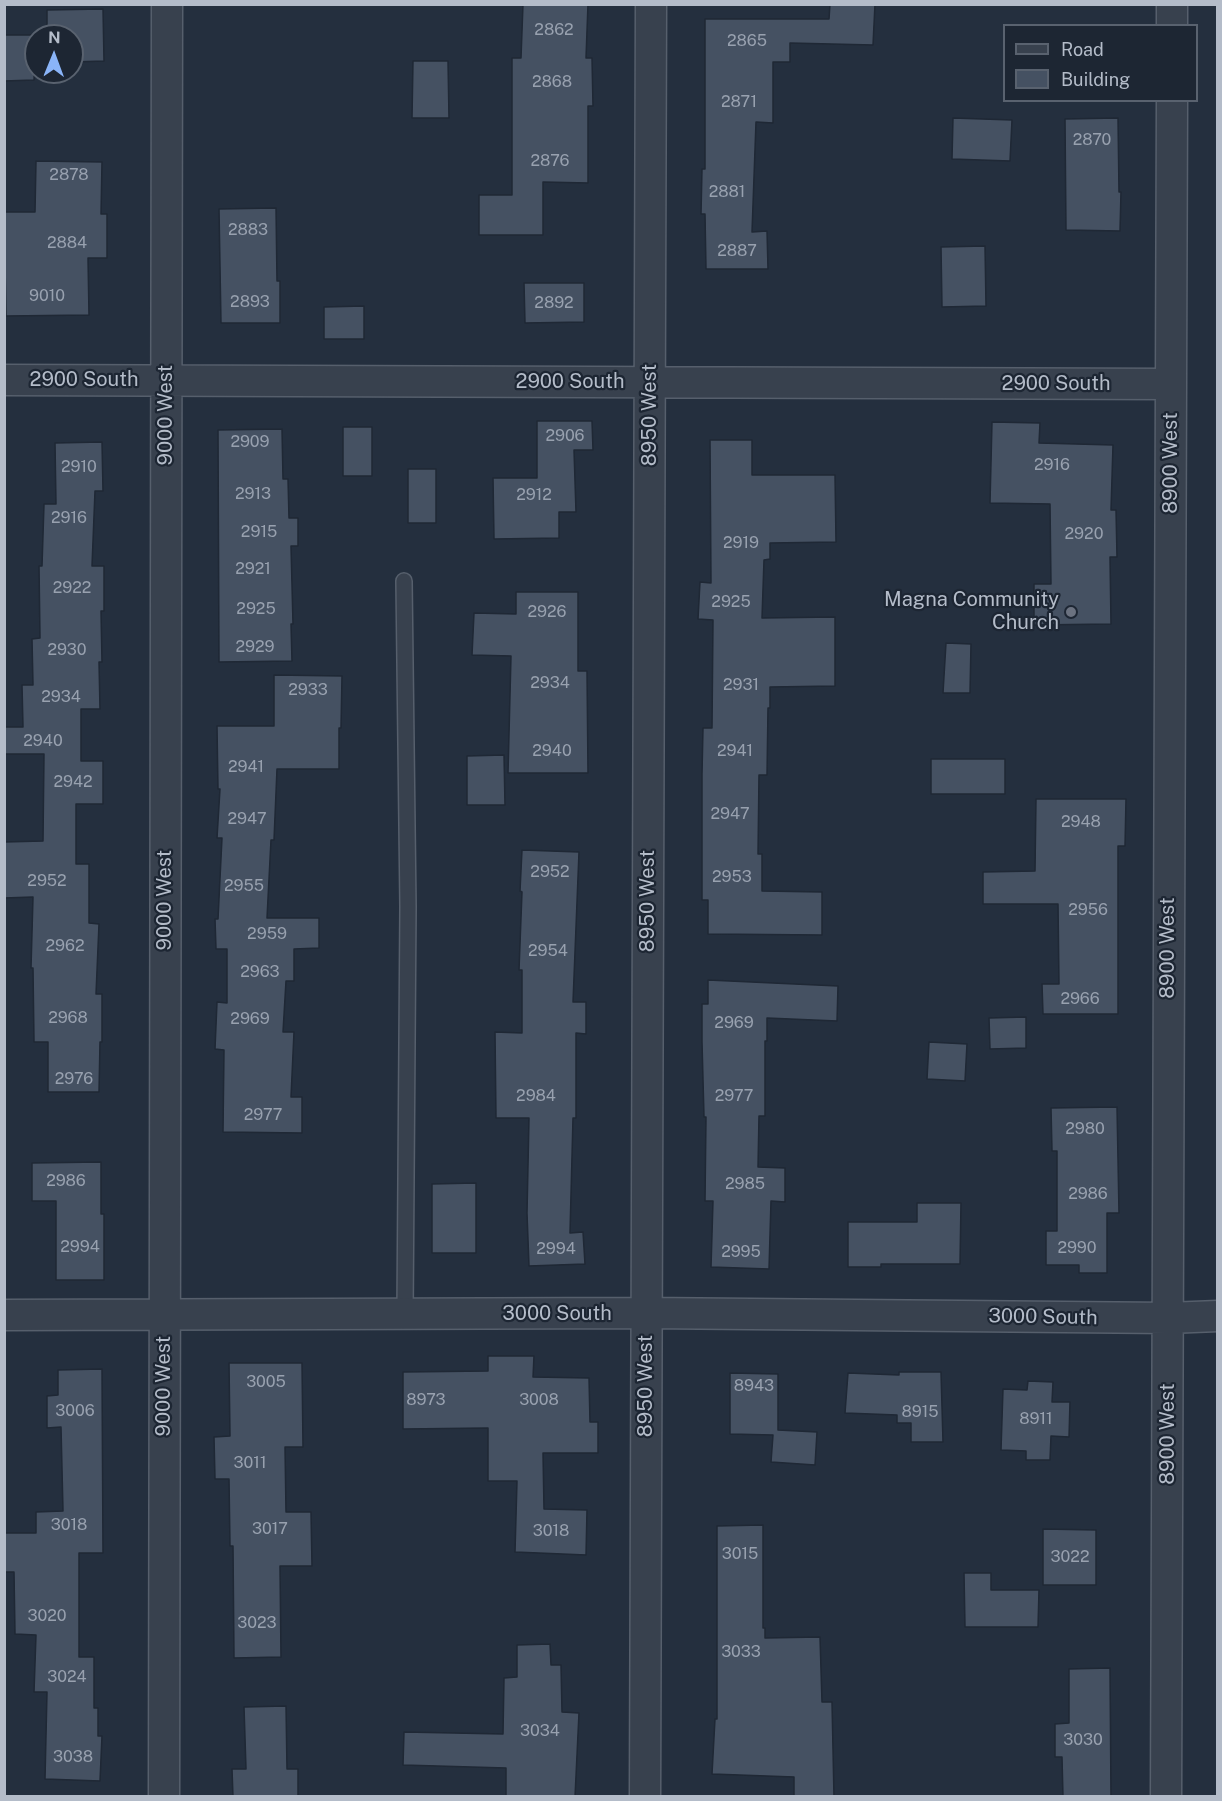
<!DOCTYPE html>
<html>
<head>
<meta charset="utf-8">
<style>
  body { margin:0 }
  #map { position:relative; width:1222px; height:1801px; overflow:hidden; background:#242f3e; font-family:"Public Sans",sans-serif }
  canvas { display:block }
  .frame { position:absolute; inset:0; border:6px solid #b4bcc9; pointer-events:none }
  .legend { position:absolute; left:1003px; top:24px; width:195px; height:78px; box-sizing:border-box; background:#1d2633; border:2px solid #59626f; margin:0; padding:8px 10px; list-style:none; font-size:18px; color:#b4bcc9 }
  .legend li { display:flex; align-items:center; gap:12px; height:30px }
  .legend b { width:30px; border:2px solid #59626f }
  .north { position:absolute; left:24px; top:24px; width:60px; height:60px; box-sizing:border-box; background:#1d2633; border:2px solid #59626f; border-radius:50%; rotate:1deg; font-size:16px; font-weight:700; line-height:24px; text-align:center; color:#b4bcc9 }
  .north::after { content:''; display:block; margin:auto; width:21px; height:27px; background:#8ab4f8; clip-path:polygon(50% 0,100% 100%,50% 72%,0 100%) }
</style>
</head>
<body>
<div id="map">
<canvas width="1222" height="1801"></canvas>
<div class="frame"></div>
<ul class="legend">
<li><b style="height:8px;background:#38414e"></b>Road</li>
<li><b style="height:16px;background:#455162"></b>Building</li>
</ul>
<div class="north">N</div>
</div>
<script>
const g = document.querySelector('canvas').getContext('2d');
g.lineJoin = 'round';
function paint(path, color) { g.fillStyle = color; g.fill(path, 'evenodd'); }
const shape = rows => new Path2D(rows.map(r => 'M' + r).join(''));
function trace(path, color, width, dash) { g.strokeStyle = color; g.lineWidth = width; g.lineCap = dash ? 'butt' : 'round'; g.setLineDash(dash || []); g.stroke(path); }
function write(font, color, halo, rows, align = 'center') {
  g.font = font + ' "Public Sans",sans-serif'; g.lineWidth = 4.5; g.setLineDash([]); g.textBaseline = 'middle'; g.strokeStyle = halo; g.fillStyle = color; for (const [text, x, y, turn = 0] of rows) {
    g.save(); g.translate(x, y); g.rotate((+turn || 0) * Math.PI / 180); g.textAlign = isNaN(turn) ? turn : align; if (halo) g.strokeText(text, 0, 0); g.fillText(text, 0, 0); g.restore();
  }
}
const building = shape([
  [523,4,588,4,586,58,592,58,593,106,588,106,588,183,543,182,543,235,479,235,479,195,512,195,512,58,521,58,523,4],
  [830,4,875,4,873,45,790,43,790,62,773,62,773,123,756,122,752,232,767,231,768,269,706,269,705,214,701,214,702,169,705,169,705,19,829,19,830,4],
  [103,9,104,61,72,62,72,36,36,36,34,80,4,81,4,35,47,35,47,10,103,9],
  [413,61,448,61,449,118,412,118,413,61],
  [953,118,1012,120,1010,161,952,159,953,118],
  [1118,118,1119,192,1121,192,1120,231,1066,230,1065,119,1118,118],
  [36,161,102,162,101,214,107,214,107,258,88,258,89,315,6,316,4,212,35,212,36,161],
  [276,208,277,281,280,281,280,323,221,323,219,209,276,208],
  [985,246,986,306,942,307,941,247,985,246],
  [524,283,584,283,584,322,525,323,524,283],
  [364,306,364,339,324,339,324,307,364,306],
  [537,421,592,421,593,450,574,450,576,512,559,512,559,538,494,539,493,478,537,478,537,421],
  [992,422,1040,423,1039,443,1113,445,1111,510,1116,510,1117,557,1110,557,1111,624,1034,625,1034,584,1051,584,1050,504,990,503,992,422],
  [343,427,372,427,372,476,343,476,343,427],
  [282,429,283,479,288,479,289,518,298,518,298,546,291,546,293,624,291,624,292,661,219,662,218,430,282,429],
  [710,440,752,440,752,475,835,475,836,542,770,543,770,559,764,560,762,618,835,617,835,686,770,687,770,708,768,708,767,775,759,775,758,854,762,854,762,891,822,892,822,935,708,934,708,900,702,900,702,774,703,728,712,728,713,620,698,619,700,582,711,583,710,440],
  [102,442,103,491,95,491,92,566,104,566,104,611,101,611,102,662,99,662,100,709,81,709,81,761,103,761,103,804,76,804,76,864,89,864,89,923,99,924,96,994,102,994,102,1042,100,1042,99,1092,48,1092,48,1042,34,1042,33,968,31,968,33,897,4,898,4,842,43,841,44,754,4,754,4,727,23,727,22,685,33,685,32,639,40,638,39,566,42,566,44,504,56,504,55,443,102,442],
  [408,469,436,469,436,523,408,523,408,469],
  [516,592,578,592,578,671,587,671,588,773,508,773,511,656,472,655,474,613,516,614,516,592],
  [946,643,971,644,970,693,943,693,946,643],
  [274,675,342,676,341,728,339,728,339,769,277,769,274,840,271,840,267,918,319,918,319,948,294,949,294,981,286,981,283,1032,294,1032,291,1097,302,1097,302,1133,223,1132,224,1050,215,1049,217,1002,227,1003,227,949,216,949,215,919,218,919,222,838,217,838,220,789,218,789,217,726,274,726,274,675],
  [504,755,505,805,467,805,467,756,504,755],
  [931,759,1005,759,1005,794,931,794,931,759],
  [1036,799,1126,799,1125,846,1118,846,1118,1014,1043,1014,1042,984,1059,984,1058,904,983,904,983,872,1035,871,1036,799],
  [522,850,579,852,573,1002,586,1002,586,1034,576,1033,576,1118,573,1118,570,1233,583,1232,585,1264,529,1266,527,1213,529,1118,496,1118,495,1032,522,1033,522,970,519,970,522,892,520,891,522,850],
  [708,980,838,986,837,1021,767,1018,767,1041,765,1041,765,1116,759,1116,758,1167,785,1168,785,1202,771,1201,769,1269,711,1267,713,1201,705,1201,706,1117,704,1117,702,1042,702,1004,708,1004,708,980],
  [1026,1017,1026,1048,990,1049,989,1018,1026,1017],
  [929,1042,967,1044,965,1081,927,1079,929,1042],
  [1117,1107,1119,1213,1107,1213,1107,1273,1079,1273,1079,1265,1046,1265,1046,1231,1057,1231,1057,1151,1052,1151,1051,1108,1117,1107],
  [101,1162,101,1214,104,1214,104,1280,56,1280,56,1201,32,1201,32,1163,101,1162],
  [476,1183,476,1253,432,1253,432,1184,476,1183],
  [917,1203,961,1203,960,1264,881,1264,881,1267,848,1267,848,1222,917,1222,917,1203],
  [488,1356,534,1356,533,1377,589,1378,590,1422,598,1422,598,1453,543,1453,544,1509,587,1510,586,1555,515,1552,517,1481,488,1481,488,1428,403,1429,403,1372,488,1371,488,1356],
  [229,1363,302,1363,303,1447,285,1447,286,1512,311,1512,312,1566,280,1566,281,1657,234,1658,233,1546,230,1546,229,1479,215,1479,214,1437,230,1436,229,1363],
  [102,1369,103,1553,79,1553,79,1657,94,1657,94,1708,98,1708,98,1736,102,1736,100,1781,45,1779,47,1692,34,1692,36,1635,15,1634,14,1572,4,1572,4,1533,36,1533,36,1512,63,1511,61,1427,47,1428,47,1396,58,1395,58,1370,102,1369],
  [899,1372,941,1372,943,1442,911,1442,911,1423,897,1423,897,1415,845,1413,848,1373,899,1375,899,1372],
  [730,1373,778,1374,778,1430,817,1432,815,1465,771,1462,773,1435,730,1434,730,1373],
  [1028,1381,1053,1382,1052,1402,1070,1402,1069,1437,1051,1436,1050,1460,1026,1460,1026,1451,1001,1450,1003,1389,1027,1390,1028,1381],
  [763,1525,763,1628,765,1628,765,1638,820,1637,822,1702,832,1702,834,1797,794,1797,794,1777,712,1774,715,1719,717,1719,717,1526,763,1525],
  [1043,1529,1096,1530,1096,1585,1043,1585,1043,1529],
  [964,1573,991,1573,991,1590,1039,1590,1038,1627,965,1627,964,1573],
  [550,1644,551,1665,561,1665,562,1712,579,1713,575,1797,506,1797,506,1768,403,1765,404,1732,503,1734,504,1678,517,1677,517,1645,550,1644],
  [1110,1668,1111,1797,1063,1797,1062,1757,1055,1757,1055,1724,1069,1723,1069,1669,1110,1668],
  [286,1706,287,1769,298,1769,298,1797,233,1797,232,1769,246,1769,244,1707,286,1706]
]);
const lane = shape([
  [404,581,408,907,405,1314]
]);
const street = shape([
  [1172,26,1172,4],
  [4,380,1171,384],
  [4,1315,647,1313,1168,1318,1218,1316],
  [164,1796,167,4],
  [645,1796,651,4],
  [1166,1796,1172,100]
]);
const markers = [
  [1071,612,6,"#6b7280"]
];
const numberNames = [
  ["2862",554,30],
  ["2865",747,41],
  ["2868",552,82],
  ["2871",739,102],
  ["2870",1092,140],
  ["2876",550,161],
  ["2878",69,175],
  ["2881",727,192],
  ["2883",248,230],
  ["2884",67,243],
  ["2887",737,251],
  ["9010",47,296],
  ["2893",250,302],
  ["2892",554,303],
  ["2906",565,436],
  ["2909",250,442],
  ["2916",1052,465],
  ["2910",79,467],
  ["2913",253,494],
  ["2912",534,495],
  ["2916",69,518],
  ["2915",259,532],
  ["2920",1084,534],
  ["2919",741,543],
  ["2921",253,569],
  ["2922",72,588],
  ["2925",731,602],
  ["2925",256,609],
  ["2926",547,612],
  ["2929",255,647],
  ["2930",67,650],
  ["2934",550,683],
  ["2931",741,685],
  ["2933",308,690],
  ["2934",61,697],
  ["2940",43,741],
  ["2940",552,751],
  ["2941",735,751],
  ["2941",246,767],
  ["2942",73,782],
  ["2947",730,814],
  ["2947",247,819],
  ["2948",1081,822],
  ["2952",550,872],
  ["2953",732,877],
  ["2952",47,881],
  ["2955",244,886],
  ["2956",1088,910],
  ["2959",267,934],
  ["2962",65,946],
  ["2954",548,951],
  ["2963",260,972],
  ["2966",1080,999],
  ["2968",68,1018],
  ["2969",250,1019],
  ["2969",734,1023],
  ["2976",74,1079],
  ["2984",536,1096],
  ["2977",734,1096],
  ["2977",263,1115],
  ["2980",1085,1129],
  ["2986",66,1181],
  ["2985",745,1184],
  ["2986",1088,1194],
  ["2994",80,1247],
  ["2990",1077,1248],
  ["2994",556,1249],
  ["2995",741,1252],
  ["3005",266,1382],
  ["8943",754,1386],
  ["8973",426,1400],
  ["3008",539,1400],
  ["3006",75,1411],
  ["8915",920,1412],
  ["8911",1036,1419],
  ["3011",250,1463],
  ["3018",69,1525],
  ["3017",270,1529],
  ["3018",551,1531],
  ["3015",740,1554],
  ["3022",1070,1557],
  ["3020",47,1616],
  ["3023",257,1623],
  ["3033",741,1652],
  ["3024",67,1677],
  ["3034",540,1731],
  ["3030",1083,1740],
  ["3038",73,1757]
];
const streetNames = [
  ["2900 South",84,380],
  ["2900 South",570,382],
  ["2900 South",1056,384],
  ["9000 West",166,415,-90],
  ["8950 West",650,415,-90],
  ["8900 West",1171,463,-90],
  ["9000 West",165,900,-90],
  ["8950 West",648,901,-90],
  ["8900 West",1168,948,-90],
  ["3000 South",557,1314],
  ["3000 South",1043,1317,1],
  ["9000 West",164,1386,-90],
  ["8950 West",646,1386,-90],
  ["8900 West",1168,1434,-90]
];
const poiNames = [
  ["Magna Community",1059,600],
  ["Church",1059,623]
];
paint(building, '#455162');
trace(building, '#1f2835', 1.5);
trace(lane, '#565f6c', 18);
trace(street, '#565f6c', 33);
trace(lane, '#38414e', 15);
trace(street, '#38414e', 30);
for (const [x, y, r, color] of markers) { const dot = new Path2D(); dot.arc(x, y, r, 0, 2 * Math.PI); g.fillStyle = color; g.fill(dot); trace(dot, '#1d2633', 2); }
write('16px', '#98a1af', null, numberNames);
write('20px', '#b4bcc9', '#1d2633', streetNames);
write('20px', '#b4bcc9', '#1d2633', poiNames, 'right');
</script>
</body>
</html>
